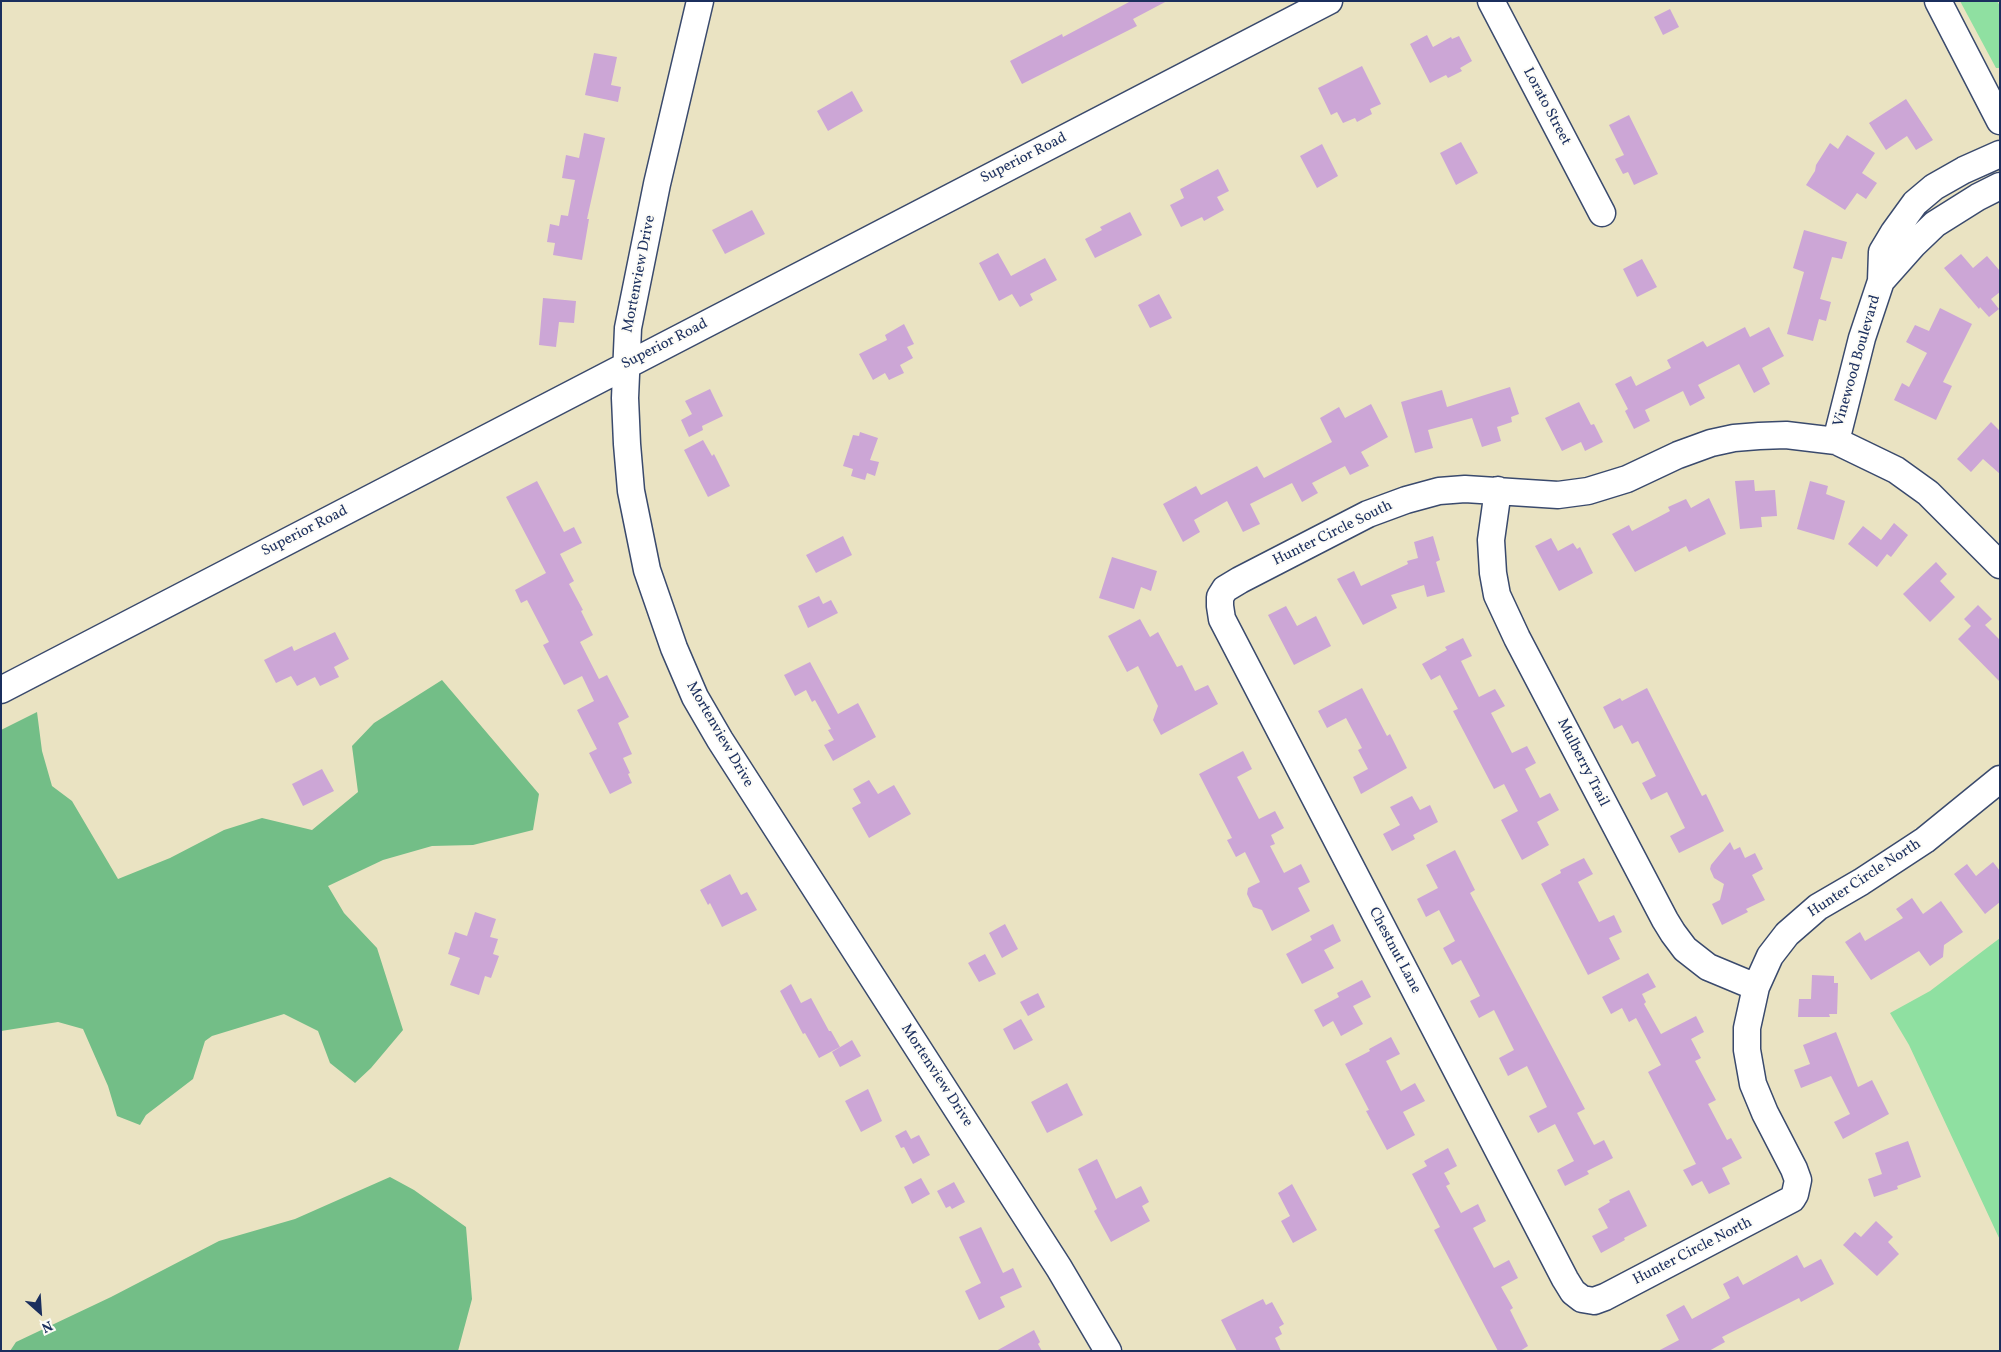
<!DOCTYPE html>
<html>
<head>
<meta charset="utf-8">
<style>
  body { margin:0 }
  #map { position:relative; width:2001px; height:1352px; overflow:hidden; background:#eae3c2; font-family:Vollkorn,serif }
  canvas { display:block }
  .frame { position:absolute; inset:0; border:2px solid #1b2f5e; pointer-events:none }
  .north { position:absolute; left:15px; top:1287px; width:50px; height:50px; -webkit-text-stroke:4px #fdfcf7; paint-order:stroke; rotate:154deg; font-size:14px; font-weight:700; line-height:20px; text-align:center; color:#1b2f5e }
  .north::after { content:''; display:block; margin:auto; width:18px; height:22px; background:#1b2f5e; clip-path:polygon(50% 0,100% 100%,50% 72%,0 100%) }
</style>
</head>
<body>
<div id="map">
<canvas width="2001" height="1352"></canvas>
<div class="frame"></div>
<div class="north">N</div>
</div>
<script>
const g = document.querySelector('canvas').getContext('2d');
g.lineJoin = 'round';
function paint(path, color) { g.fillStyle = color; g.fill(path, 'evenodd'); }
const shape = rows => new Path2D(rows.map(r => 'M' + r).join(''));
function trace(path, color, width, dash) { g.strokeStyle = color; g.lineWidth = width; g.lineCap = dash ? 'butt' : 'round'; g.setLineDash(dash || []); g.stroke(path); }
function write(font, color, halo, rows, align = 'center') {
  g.font = font + ' Vollkorn,serif'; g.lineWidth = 4; g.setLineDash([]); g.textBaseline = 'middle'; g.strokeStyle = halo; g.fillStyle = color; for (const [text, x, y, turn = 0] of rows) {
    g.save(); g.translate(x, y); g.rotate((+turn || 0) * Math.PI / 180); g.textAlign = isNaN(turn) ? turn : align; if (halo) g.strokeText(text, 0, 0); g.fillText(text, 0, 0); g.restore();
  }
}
const green = shape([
  [1960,1,1997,1,2000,6,2000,68,1996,68],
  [2000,938,2000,1240,1909,1045,1890,1013,1930,991]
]);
const forest = shape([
  [442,680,539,794,533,830,473,845,432,846,383,860,328,886,344,913,377,948,403,1030,371,1068,355,1083,330,1063,318,1031,284,1014,212,1036,205,1041,193,1079,146,1115,140,1125,117,1116,108,1086,83,1029,58,1022,1,1031,1,730,37,712,42,751,52,786,72,801,118,879,170,858,224,830,262,818,312,830,358,792,352,746,374,723],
  [390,1177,414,1190,466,1227,472,1299,458,1351,10,1351,16,1342,111,1297,219,1241,295,1219]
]);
const building = shape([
  [1131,1,1167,1,1133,19,1137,26,1022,84,1010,61,1062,34,1063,37],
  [1670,9,1679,27,1663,35,1654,17],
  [1427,35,1433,47,1451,37,1452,39,1459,36,1472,61,1460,68,1462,71,1448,78,1446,75,1430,83,1410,44],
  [594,53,617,57,611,85,621,87,618,102,585,95],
  [1362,66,1381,104,1370,109,1372,114,1357,122,1355,118,1343,123,1337,112,1331,115,1318,88],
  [852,91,863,111,828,131,817,111],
  [1906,99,1933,140,1916,150,1907,136,1886,150,1869,123],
  [1629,115,1658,174,1634,185,1628,172,1623,174,1615,159,1624,155,1609,125],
  [584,133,605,138,587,219,589,219,582,260,553,255,555,243,547,242,550,224,559,226,561,215,568,216,575,180,562,178,566,155,579,158],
  [1847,135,1875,153,1862,173,1877,183,1866,199,1857,193,1845,210,1806,185,1815,171,1816,165,1830,143,1838,149],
  [1461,142,1478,173,1456,185,1440,153],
  [1322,144,1338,176,1317,188,1300,156],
  [1218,169,1229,191,1217,197,1224,210,1204,221,1202,217,1181,227,1170,205,1184,198,1180,189],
  [752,210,765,234,725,254,712,230],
  [1130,212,1142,235,1095,258,1085,239,1102,230,1100,227],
  [1804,230,1847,242,1842,259,1832,257,1820,299,1831,302,1826,321,1819,319,1813,341,1787,334,1804,272,1793,268],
  [998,253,1011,276,1045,258,1057,280,1030,294,1033,300,1020,307,1012,294,999,301,979,263],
  [1961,254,1973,268,1987,256,2000,271,2000,292,1991,299,1999,309,1989,317,1980,307,1979,309,1944,268],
  [1642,259,1657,287,1637,297,1623,269],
  [1159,294,1172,318,1150,328,1138,305],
  [543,298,576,301,574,323,559,322,556,347,539,345],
  [1940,308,1972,324,1943,382,1952,386,1936,420,1894,400,1902,383,1909,387,1927,353,1906,342,1915,325,1929,331],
  [904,324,914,344,907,347,913,358,900,365,904,373,889,380,885,373,873,380,859,354,887,340,885,335],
  [1745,327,1750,337,1769,327,1784,356,1762,368,1770,384,1754,393,1739,364,1698,385,1705,398,1690,406,1683,391,1645,410,1650,421,1634,429,1625,411,1628,409,1615,384,1631,376,1636,386,1671,368,1667,360,1703,341,1707,347],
  [1510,387,1519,414,1511,417,1512,422,1497,427,1501,441,1482,447,1472,418,1428,430,1433,448,1415,453,1401,402,1442,390,1447,407],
  [710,389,723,416,702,426,703,430,689,437,681,420,692,414,685,401],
  [1579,402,1591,425,1594,424,1603,442,1585,451,1581,442,1562,451,1545,418],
  [1371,404,1388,437,1361,452,1369,466,1350,475,1345,466,1312,483,1318,493,1302,502,1292,483,1250,504,1260,524,1243,532,1227,501,1194,520,1200,532,1183,542,1163,504,1196,486,1201,495,1257,466,1264,478,1332,442,1320,418,1339,407,1345,418],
  [1991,422,2000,431,2000,474,1983,459,1971,472,1957,459],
  [860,432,878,438,870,460,879,462,875,476,867,473,865,480,851,476,853,469,843,466,853,435,859,436],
  [703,440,712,456,714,454,730,486,708,497,684,450],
  [1754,480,1755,491,1775,490,1777,516,1761,517,1762,527,1740,529,1735,481],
  [537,481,564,532,574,527,582,543,560,554,574,581,569,584,583,610,581,611,593,635,580,642,599,679,607,675,629,717,618,723,632,754,623,758,630,773,628,774,632,783,610,794,589,753,597,749,577,710,594,701,582,676,564,685,543,645,549,642,527,600,521,603,515,590,546,573,506,497],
  [1810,481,1828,486,1826,494,1845,501,1834,540,1797,529],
  [1709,498,1726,534,1689,552,1686,546,1635,572,1612,534,1629,525,1632,531,1670,511,1668,507,1686,499,1691,508],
  [1894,523,1908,535,1891,557,1887,554,1877,567,1848,544,1863,526,1881,540],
  [843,536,852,555,816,573,806,555],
  [1433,536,1440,560,1436,562,1445,592,1427,597,1424,585,1391,595,1397,608,1363,625,1337,579,1354,571,1361,586,1408,564,1407,561,1418,558,1414,542],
  [1551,538,1558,551,1573,543,1577,549,1580,547,1593,573,1559,591,1535,546],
  [1112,557,1157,571,1151,591,1141,587,1134,609,1099,598],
  [1936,562,1947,574,1940,581,1955,597,1930,622,1903,594],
  [819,596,823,604,831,600,838,613,808,628,798,606],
  [1978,605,1992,619,1985,625,2000,640,2000,682,1958,639,1971,626,1964,619],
  [1286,606,1297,626,1316,616,1331,646,1294,665,1268,615],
  [1140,619,1150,637,1158,632,1177,667,1182,665,1195,691,1208,685,1218,704,1161,735,1153,720,1158,706,1138,666,1127,672,1108,636],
  [335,632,349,659,334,667,339,677,320,686,315,677,297,686,291,676,276,683,264,660,292,646,294,651],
  [1463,638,1472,656,1461,661,1479,697,1495,689,1505,706,1491,713,1512,753,1527,746,1536,763,1525,769,1540,798,1550,793,1559,810,1537,822,1549,845,1522,860,1501,820,1518,811,1504,784,1494,789,1453,711,1458,709,1440,675,1431,680,1422,664,1447,650,1445,647],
  [810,662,838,714,858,703,876,737,833,761,824,745,834,740,828,730,831,729,815,700,812,702,806,690,795,696,784,675],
  [1362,688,1387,736,1390,734,1407,768,1361,794,1353,777,1368,769,1358,750,1362,748,1346,718,1327,728,1318,711],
  [1647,688,1702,796,1706,794,1724,831,1679,853,1670,836,1685,828,1667,792,1651,800,1642,783,1656,776,1638,741,1632,744,1622,725,1614,729,1603,707,1620,698,1622,701],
  [1243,751,1252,769,1237,777,1259,819,1275,811,1284,828,1271,835,1275,844,1270,846,1284,873,1301,864,1310,882,1298,888,1310,911,1272,931,1262,910,1253,907,1247,894,1248,888,1260,882,1245,852,1236,857,1227,840,1232,838,1199,774],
  [322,769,334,791,303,806,292,784],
  [869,780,878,794,894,785,911,814,869,838,852,808,861,803,853,789],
  [1412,796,1420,810,1430,805,1438,822,1413,835,1415,839,1392,851,1383,834,1400,825,1390,807],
  [1730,842,1734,850,1740,847,1745,858,1755,853,1763,869,1752,875,1765,900,1746,909,1748,912,1722,925,1712,904,1720,900,1724,884,1714,878,1710,869,1711,865],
  [1455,850,1475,890,1470,893,1585,1109,1577,1113,1594,1145,1604,1140,1613,1158,1587,1171,1589,1174,1565,1186,1557,1170,1574,1161,1555,1124,1538,1133,1529,1116,1547,1107,1527,1066,1508,1076,1499,1058,1514,1050,1494,1010,1479,1018,1470,1001,1480,996,1461,960,1452,965,1443,948,1455,941,1439,910,1426,917,1417,899,1438,888,1426,865],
  [1584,858,1593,874,1578,882,1599,922,1614,915,1622,932,1609,938,1620,959,1588,975,1541,884,1561,873,1560,870],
  [1993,862,2000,871,2000,902,1985,914,1954,874,1967,864,1976,876],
  [730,874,741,895,747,892,757,910,722,927,710,903,708,905,700,890],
  [1912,898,1923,914,1941,901,1963,932,1944,945,1943,957,1930,966,1919,951,1871,980,1845,942,1860,932,1865,941,1903,918,1896,909],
  [475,912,496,919,490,937,498,939,493,954,499,956,491,978,485,976,479,995,450,985,460,958,448,954,455,932,467,936],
  [1005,924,1018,949,1002,958,989,933],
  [1333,924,1341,941,1324,950,1334,968,1302,984,1286,954,1312,940,1310,936],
  [985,954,996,974,979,982,968,963],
  [1648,973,1656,987,1642,994,1646,1002,1644,1004,1661,1034,1696,1016,1704,1032,1691,1039,1701,1058,1695,1061,1716,1100,1708,1104,1727,1140,1731,1138,1742,1158,1722,1168,1730,1184,1709,1194,1702,1181,1692,1186,1683,1170,1696,1164,1648,1072,1661,1065,1636,1018,1629,1022,1622,1008,1611,1014,1602,997],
  [1812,975,1834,976,1834,983,1838,983,1837,1014,1829,1014,1830,1017,1798,1017,1799,999,1811,999],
  [1362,980,1371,997,1353,1006,1363,1024,1341,1036,1333,1021,1323,1027,1314,1010,1339,997,1337,993],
  [791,984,801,1003,811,998,829,1031,831,1031,840,1047,819,1058,805,1033,803,1034,780,991],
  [1038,993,1045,1007,1028,1016,1020,1002],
  [1021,1019,1033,1040,1014,1050,1003,1029],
  [1836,1032,1858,1087,1872,1080,1889,1114,1843,1139,1834,1122,1850,1114,1831,1076,1801,1088,1794,1070,1810,1064,1803,1045],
  [1391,1037,1400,1054,1386,1061,1401,1091,1415,1083,1425,1101,1403,1112,1415,1135,1387,1150,1366,1111,1369,1110,1345,1064,1370,1051,1369,1049],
  [852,1040,861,1056,840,1067,832,1052],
  [1067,1083,1083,1115,1047,1133,1031,1102],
  [868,1089,882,1121,861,1132,845,1101],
  [906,1130,911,1139,919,1135,930,1155,913,1164,904,1147,901,1148,895,1136],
  [1908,1141,1921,1177,1897,1186,1898,1189,1874,1197,1868,1179,1882,1174,1875,1153],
  [1448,1148,1457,1166,1444,1173,1450,1184,1446,1186,1461,1213,1478,1204,1486,1221,1473,1228,1494,1268,1509,1260,1518,1278,1501,1287,1513,1308,1510,1310,1528,1346,1520,1351,1498,1351,1434,1230,1440,1227,1412,1174,1427,1166,1424,1161],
  [1097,1159,1116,1199,1141,1186,1149,1202,1142,1206,1150,1221,1111,1242,1094,1211,1097,1209,1078,1169],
  [921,1178,930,1194,912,1204,904,1187],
  [954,1182,965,1202,952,1209,950,1206,946,1208,937,1191],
  [1292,1184,1317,1230,1293,1243,1281,1221,1290,1216,1278,1193],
  [1629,1190,1647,1226,1624,1238,1625,1240,1601,1253,1592,1236,1608,1228,1598,1209,1610,1202,1609,1200],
  [1876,1221,1893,1237,1888,1242,1899,1254,1877,1276,1843,1245,1855,1232,1861,1237],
  [981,1227,1003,1273,1013,1268,1022,1287,1000,1297,1005,1307,979,1320,965,1291,981,1283,959,1237],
  [1797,1255,1804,1268,1821,1259,1834,1284,1801,1302,1799,1298,1722,1337,1725,1342,1709,1351,1658,1351,1679,1340,1666,1315,1684,1305,1692,1319,1730,1298,1723,1284,1738,1276,1743,1285],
  [1263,1299,1266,1305,1272,1302,1284,1324,1279,1327,1282,1334,1275,1338,1281,1351,1237,1351,1221,1320],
  [1034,1330,1040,1342,1038,1344,1042,1351,996,1351]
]);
const minor = shape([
  [700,1,657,184,628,328,625,398,627,444,631,491,647,570,674,648,695,697,720,740,1059,1268,1108,1351],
  [1491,1,1602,213],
  [1938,1,2000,121],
  [1881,281,1913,245,1935,224,1978,197,2000,186],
  [1836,441,1862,338,1881,281,1882,252,1894,232,1915,203,1934,187,1964,170,2000,154],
  [1498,490,1491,540,1493,573,1497,595,1517,638,1665,920,1673,933,1685,949,1708,967,1756,987],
  [2000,565,1928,493,1896,470,1836,441,1786,435,1759,436,1734,438,1711,443,1678,455,1627,479,1588,491,1558,495,1465,489,1439,491,1406,500,1368,514,1240,580,1225,589,1220,597,1220,606,1222,619,1565,1279,1573,1292,1582,1299,1594,1301,1605,1297,1792,1199,1795,1194,1798,1180,1794,1169,1765,1113,1753,1084,1747,1050,1747,1028,1756,987,1770,956,1787,934,1818,907,1861,882,1925,840,2000,779],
  [1,690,1329,1]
]);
const streetNames = [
  ["Lorato Street",1546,107,62],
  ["Superior Road",1024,159,-27],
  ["Mortenview Drive",640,274,-79],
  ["Superior Road",665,345,-27],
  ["Vinewood Boulevard",1858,361,-74],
  ["Superior Road",305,532,-27],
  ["Hunter Circle South",1333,534,-26],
  ["Mortenview Drive",719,735,60],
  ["Mulberry Trail",1582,763,63],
  ["Hunter Circle North",1865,879,-33],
  ["Chestnut Lane",1394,951,62],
  ["Mortenview Drive",936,1076,57],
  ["Hunter Circle North",1693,1252,-27]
];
paint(green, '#8fe0a1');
paint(forest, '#73be87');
paint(building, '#cca6d6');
trace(minor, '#3a4a6d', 29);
trace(minor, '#fff', 26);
write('15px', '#1b2f5e', '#fdfcf7', streetNames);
</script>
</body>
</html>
